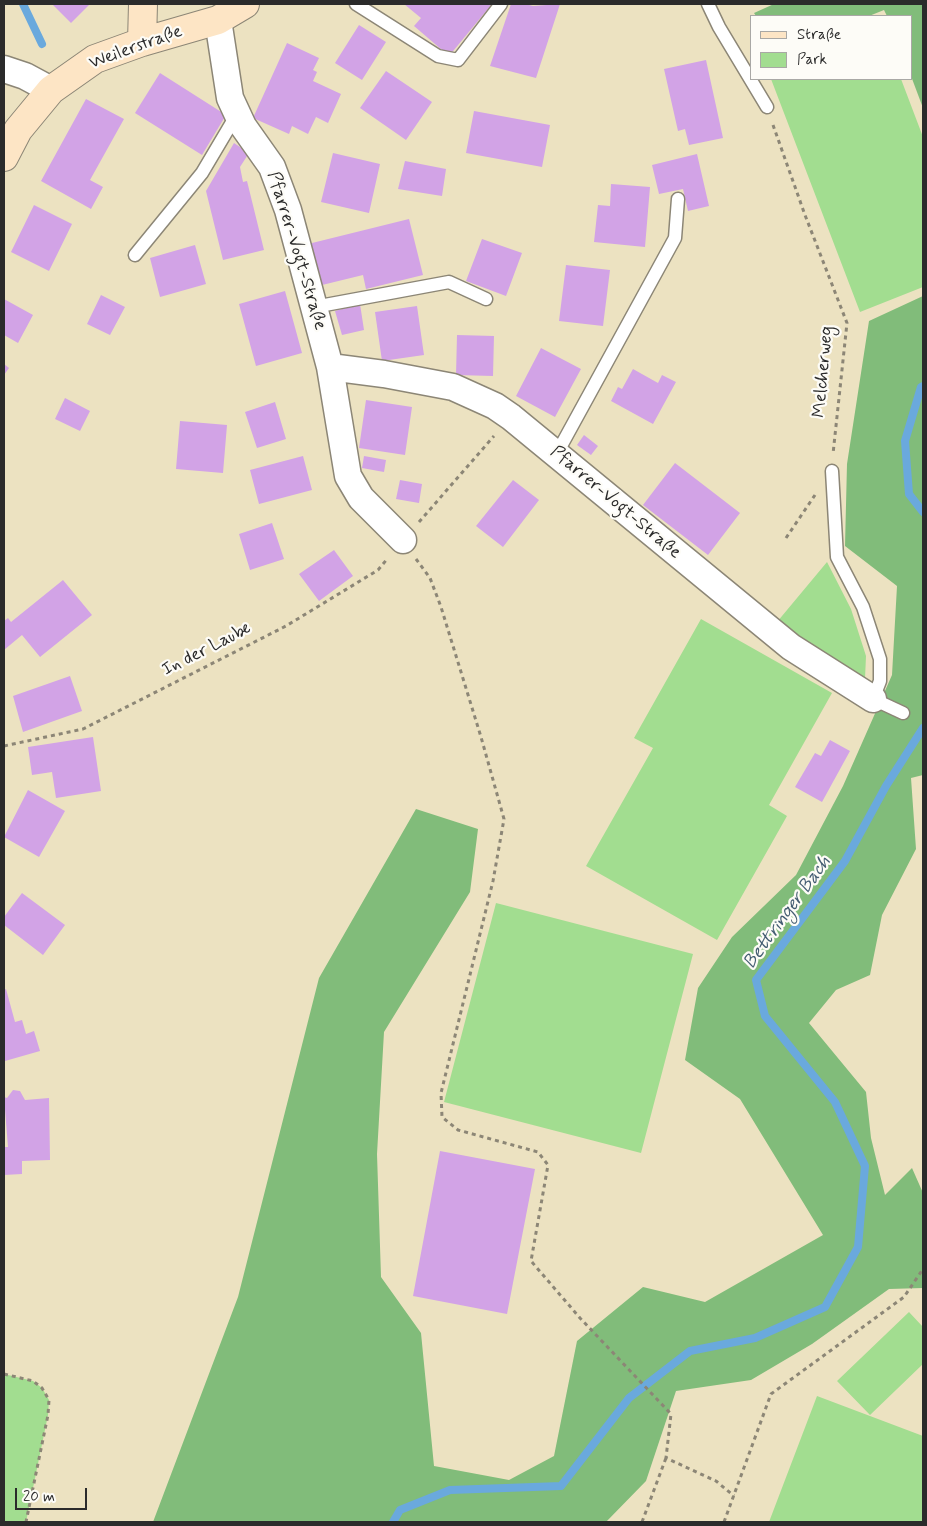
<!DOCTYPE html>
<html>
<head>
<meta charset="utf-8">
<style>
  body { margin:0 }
  #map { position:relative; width:927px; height:1526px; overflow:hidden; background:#ece2c1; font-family:Mynerve,sans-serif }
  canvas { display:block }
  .frame { position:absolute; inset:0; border:5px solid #2b2b2b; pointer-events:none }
  .legend { position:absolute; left:750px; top:15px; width:162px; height:65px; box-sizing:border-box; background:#fdfcf7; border:1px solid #a9a8a5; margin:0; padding:6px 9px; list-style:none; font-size:15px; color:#2b2b2b }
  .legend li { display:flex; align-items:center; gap:10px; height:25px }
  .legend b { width:25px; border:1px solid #a9a8a5 }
  .scale { position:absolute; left:15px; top:1488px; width:72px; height:22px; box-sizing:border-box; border:2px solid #2b2b2b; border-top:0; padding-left:6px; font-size:15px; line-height:18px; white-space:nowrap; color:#2b2b2b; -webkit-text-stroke:4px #fdfcf7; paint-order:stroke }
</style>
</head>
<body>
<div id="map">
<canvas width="927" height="1526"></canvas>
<div class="frame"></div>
<ul class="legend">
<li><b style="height:6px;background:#fde5c5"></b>Straße</li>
<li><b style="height:14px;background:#a2dd90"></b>Park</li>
</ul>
<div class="scale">20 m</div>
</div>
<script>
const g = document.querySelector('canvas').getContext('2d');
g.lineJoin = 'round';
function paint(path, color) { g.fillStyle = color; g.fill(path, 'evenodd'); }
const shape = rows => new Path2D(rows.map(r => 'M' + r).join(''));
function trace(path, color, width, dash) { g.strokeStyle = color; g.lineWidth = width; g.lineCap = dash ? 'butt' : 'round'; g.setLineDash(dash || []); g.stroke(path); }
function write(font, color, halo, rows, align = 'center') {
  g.font = font + ' Mynerve,sans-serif'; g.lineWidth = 4.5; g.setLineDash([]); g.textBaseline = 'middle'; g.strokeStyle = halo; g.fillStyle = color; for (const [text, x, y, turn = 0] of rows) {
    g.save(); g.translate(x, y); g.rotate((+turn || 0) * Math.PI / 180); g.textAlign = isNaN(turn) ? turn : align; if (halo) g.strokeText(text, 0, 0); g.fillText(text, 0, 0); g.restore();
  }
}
const green = shape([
  [771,79,901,79,923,137,923,287,860,312],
  [827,562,851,609,866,656,865,679,777,622],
  [701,619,832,693,769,805,787,816,717,940,586,866,653,748,634,738],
  [496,903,693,954,641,1153,444,1102],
  [909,1312,923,1327,923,1364,870,1415,837,1381],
  [4,1374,33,1381,42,1388,49,1400,48,1415,26,1522,4,1522],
  [817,1396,923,1436,923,1522,769,1522]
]);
const forest = shape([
  [774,4,923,4,923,108,911,76,911,16,887,16,884,10,869,16,756,16,754,13],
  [923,296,923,775,911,778,916,849,882,915,870,975,836,990,809,1023,866,1092,871,1138,885,1195,912,1168,923,1193,923,1288,889,1289,812,1344,751,1380,676,1391,646,1481,606,1522,153,1522,238,1297,319,978,416,809,478,829,470,892,384,1032,377,1154,381,1277,421,1333,434,1466,509,1480,554,1456,577,1341,643,1287,705,1302,823,1235,740,1099,685,1060,698,988,732,937,796,875,843,786,892,675,897,586,845,546,847,464,869,321]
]);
const stream = shape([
  [23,4,42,44],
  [923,386,921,387,905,441,909,494,923,512],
  [393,1522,400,1510,450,1490,561,1486,629,1398,690,1351,755,1338,825,1307,858,1247,865,1166,835,1102,765,1016,756,980,845,861,886,786,923,728]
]);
const building = shape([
  [52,4,90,4,71,23],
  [404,4,492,4,449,56,414,26,421,18],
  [511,4,525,4,533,6,560,4,536,78,490,66],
  [359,25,386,42,362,80,335,63],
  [287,43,319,58,313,70,317,72,313,81,341,94,328,123,316,117,308,134,292,126,289,134,253,118],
  [706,60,723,138,689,145,685,129,678,131,664,69],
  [386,71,432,102,406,140,360,108],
  [160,73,226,115,202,155,135,113],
  [86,99,124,119,90,180,103,187,91,209,41,181],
  [474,111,550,125,542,167,466,153],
  [234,143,249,153,240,167,243,182,247,181,264,250,223,260,206,191],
  [333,153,380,164,369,213,321,202],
  [697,154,709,206,688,211,683,189,659,194,652,165],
  [405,161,446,169,442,196,398,189],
  [611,184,650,187,645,247,594,242,598,205,610,206],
  [34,205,72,224,49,271,11,252],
  [409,219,423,275,366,289,363,275,318,286,308,244],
  [482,239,522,253,506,296,466,281],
  [195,245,206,284,160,297,150,258],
  [566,265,610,270,603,326,559,321],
  [285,291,302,353,256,366,239,304],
  [101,295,125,307,110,335,87,324],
  [4,299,33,315,18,343,4,335],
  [360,304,364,330,342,335,335,311],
  [417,306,424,355,382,361,375,312],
  [457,335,494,336,493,376,456,375],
  [541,348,581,369,555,417,516,396],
  [4,364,9,368,4,375],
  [633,369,658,383,662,375,676,382,653,424,611,401,618,387,622,389],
  [65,398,90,411,80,431,55,419],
  [366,400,412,407,405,455,359,448],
  [275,402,286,439,257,448,245,412],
  [180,421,227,425,223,473,176,469],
  [584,435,598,446,591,455,577,445],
  [303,456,312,490,259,504,250,470],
  [364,456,386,460,384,472,362,468],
  [675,463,740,513,708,555,643,505],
  [400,480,422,484,419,503,396,499],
  [513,480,539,500,503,547,476,526],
  [272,523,284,559,250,570,239,534],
  [334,550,353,576,319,601,299,574],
  [63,580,92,615,40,657,22,635,4,650,4,621,8,618,11,622],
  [70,676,82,711,23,732,13,696],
  [93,737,101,791,56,798,52,772,32,775,28,747],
  [830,740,850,751,822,802,795,787,815,753,821,756],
  [28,790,65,811,39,857,4,837],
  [22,893,65,925,43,955,4,925,4,917],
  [6,989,15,1022,22,1020,26,1034,34,1031,40,1051,5,1061,4,1055,4,990],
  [13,1090,20,1091,25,1100,49,1098,50,1160,22,1161,22,1174,4,1175,4,1147,8,1147,4,1097,7,1098],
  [440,1151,535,1169,507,1314,413,1296]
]);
const path = shape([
  [773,125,805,215,847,323,833,454],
  [419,522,494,436],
  [786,538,815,495],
  [416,559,430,578,441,607,481,737,504,819,493,881,441,1093,442,1117,458,1130,538,1152,548,1165,531,1261,580,1318,671,1414,666,1458,716,1481,734,1496],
  [4,746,83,729,286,626,378,570,388,558],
  [4,1374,33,1381,42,1388,49,1400,48,1415,26,1522],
  [642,1522,666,1458],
  [724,1522,771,1394,904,1297,923,1269]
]);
const lane = shape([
  [356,4,438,56,458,60,501,4],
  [708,4,719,27,767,107],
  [135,255,202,173,237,114],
  [314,307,449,282,486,299],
  [556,455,675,238,678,199],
  [832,471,837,557,863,607,880,659,880,681,873,699,903,713]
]);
const street = shape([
  [218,20,230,98,243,126,272,167,288,210,330,367,348,476,361,498,403,540],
  [4,69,25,76,51,90],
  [330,367,384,374,453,387,495,406,511,417,791,647,873,699]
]);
const secondary = shape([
  [142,42,143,4],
  [4,157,18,130,51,90,95,59,142,42,218,20,245,4]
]);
const streetNames = [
  ["Weilerstraße",136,48,-20],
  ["Pfarrer-Vogt-Straße",296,251,73],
  ["Melcherweg",824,372,-85],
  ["Pfarrer-Vogt-Straße",615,503,40],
  ["In der Laube",207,650,-27]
];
const waterNames = [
  ["Bettringer Bach",788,913,-54]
];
paint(green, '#a2dd90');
paint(forest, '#81bc7a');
trace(stream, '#6aa9dd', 8);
paint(building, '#d2a3e6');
trace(lane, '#8c8676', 15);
trace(street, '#8c8676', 29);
trace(secondary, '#8c8676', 30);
trace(path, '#8c8676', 3, [4, 4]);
trace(lane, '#fff', 12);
trace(street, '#fff', 26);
trace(secondary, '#fde5c5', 28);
write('18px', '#2b2b2b', '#fdfcf7', streetNames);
write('italic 19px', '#445d72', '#fdfcf7', waterNames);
</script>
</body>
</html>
